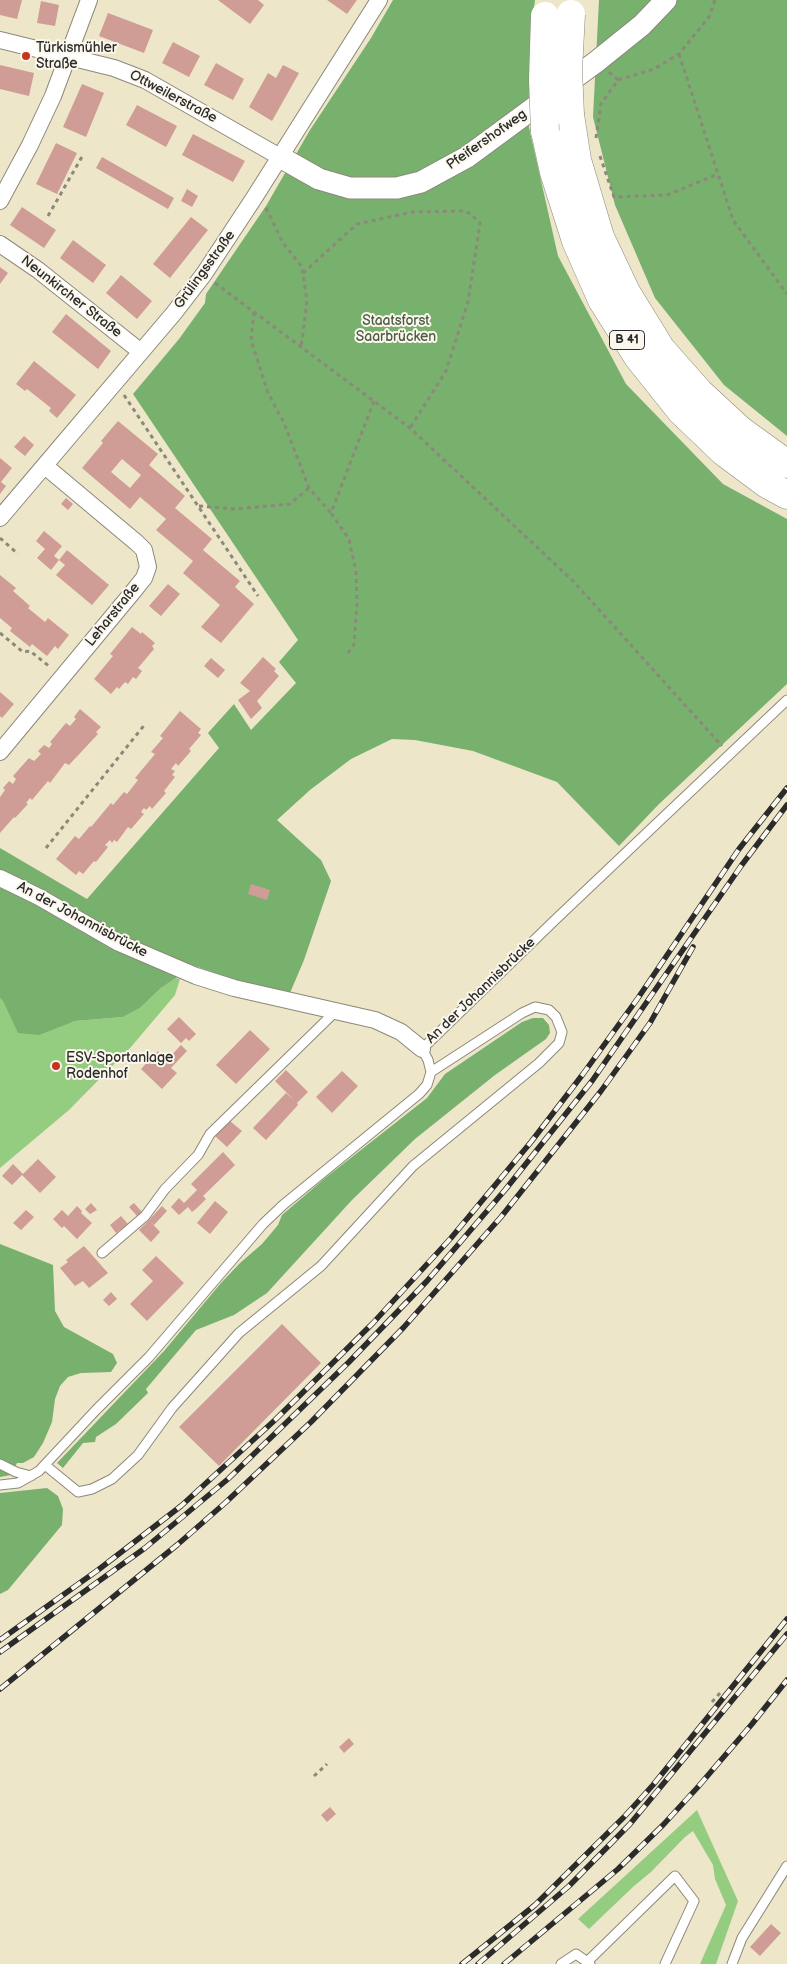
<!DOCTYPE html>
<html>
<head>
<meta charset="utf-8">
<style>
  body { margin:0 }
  canvas { display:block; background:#ede6c9 }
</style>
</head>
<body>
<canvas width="787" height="1964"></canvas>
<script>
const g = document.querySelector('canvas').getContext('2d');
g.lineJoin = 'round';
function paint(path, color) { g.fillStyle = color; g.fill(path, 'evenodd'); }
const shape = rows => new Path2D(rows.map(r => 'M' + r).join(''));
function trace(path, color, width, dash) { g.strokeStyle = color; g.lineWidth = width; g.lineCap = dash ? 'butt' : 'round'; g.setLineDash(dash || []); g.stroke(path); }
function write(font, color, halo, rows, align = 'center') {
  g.font = font + ' "Balsamiq Sans",sans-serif'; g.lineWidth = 4; g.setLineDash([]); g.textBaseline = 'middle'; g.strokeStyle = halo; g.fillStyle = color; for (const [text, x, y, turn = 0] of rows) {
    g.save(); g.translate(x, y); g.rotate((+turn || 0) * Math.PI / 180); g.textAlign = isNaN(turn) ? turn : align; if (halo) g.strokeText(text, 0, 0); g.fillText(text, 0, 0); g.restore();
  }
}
const green = shape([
  [176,978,180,979,175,995,131,1047,69,1110,0,1168,0,998,4,1003,58,1026,75,1021,123,1017,140,1008,161,988],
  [697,1810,738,1901,716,1964,700,1964,726,1905,715,1879,713,1865,693,1831,685,1837,651,1872,634,1886,589,1929,578,1919]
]);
const forest = shape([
  [393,0,535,0,531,32,528,123,558,256,626,384,723,484,787,519,787,684,658,805,619,846,557,782,473,751,415,740,392,739,351,759,310,790,277,820,321,860,331,881,304,960,290,993,240,982,184,962,176,978,161,988,140,1008,123,1017,75,1021,39,1035,18,1033,4,1003,0,998,0,848,87,899,219,748,208,733,234,704,251,730,296,683,279,662,298,640,133,394,179,339,205,303,206,294,266,206,310,130,371,38],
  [599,0,787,0,787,436,724,385,655,298,615,205,593,117],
  [533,1018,543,1018,549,1025,550,1033,546,1039,495,1075,415,1139,352,1200,267,1293,234,1315,196,1330,146,1389,148,1393,116,1424,96,1437,95,1442,83,1443,63,1468,57,1463,164,1351,221,1283,240,1263,262,1244,278,1225,282,1215,324,1179,427,1098,445,1074,522,1022],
  [0,1244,53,1265,55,1311,64,1327,113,1354,117,1363,111,1372,81,1373,68,1377,60,1386,55,1399,52,1422,43,1443,34,1457,23,1463,17,1463,11,1475,0,1477],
  [47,1488,58,1496,63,1509,62,1525,8,1590,0,1594,0,1493]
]);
const building = shape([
  [0,0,22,0,17,19,0,15],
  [218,0,258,0,264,5,250,24],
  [327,0,357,0,347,14],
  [41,1,59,5,55,26,37,23],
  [108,13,153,30,144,53,99,36],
  [173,42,200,56,189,77,162,63],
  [216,63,244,79,233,100,204,85],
  [0,65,34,73,29,96,0,89],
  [283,65,299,73,272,121,249,107,268,73,276,78],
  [82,84,104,93,86,137,63,127],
  [137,105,177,126,166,147,126,125],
  [193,134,245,161,233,182,182,155],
  [56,143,77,153,57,194,36,184],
  [102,157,174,198,168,209,96,168],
  [187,189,198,196,192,207,181,201],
  [22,207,56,230,44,248,10,225],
  [191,217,208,230,170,278,153,264],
  [73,240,106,265,93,283,60,258],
  [0,267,8,273,0,284],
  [121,275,152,301,137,319,106,293],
  [66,314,111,351,98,369,52,332],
  [34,361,76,395,57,418,49,411,51,408,27,389,25,391,16,384],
  [118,421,158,454,149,465,185,496,175,508,212,539,203,550,240,581,235,587,254,604,221,643,201,627,220,605,183,573,193,561,156,530,166,519,140,497,130,509,82,468,103,443,101,441],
  [122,459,141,475,130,488,111,472],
  [24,436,34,445,25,456,14,447],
  [0,458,12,468,1,482,6,486,0,494],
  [66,498,73,504,68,510,61,504],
  [44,531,62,546,54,556,59,560,51,570,37,558,45,549,36,541],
  [67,550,109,585,92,605,56,575,65,565,59,560],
  [0,575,16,588,13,591,30,606,28,608,45,622,48,618,69,635,58,649,55,646,47,656,32,644,30,647,10,631,12,628,0,618],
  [168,584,180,594,161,616,149,606],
  [132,627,141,634,142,632,155,643,152,646,154,649,138,668,142,671,136,679,133,677,128,684,125,682,119,689,117,687,111,694,94,679,113,656,110,654],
  [263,657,276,669,274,671,279,676,257,701,262,708,251,719,238,700,250,691,240,683],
  [211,658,225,670,218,678,204,666],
  [0,692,14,704,2,718,0,716],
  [80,709,101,727,96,732,98,734,69,765,65,763,50,783,48,781,32,800,30,798,26,803,28,804,15,818,14,817,0,833,0,797,5,790,3,788,9,781,13,784,16,779,13,776,29,758,34,761,41,754,38,751,44,745,49,748,52,744,50,742,66,723,70,726,76,719,74,717],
  [180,711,201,729,198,733,201,735,189,749,191,751,178,766,176,763,171,769,175,771,172,775,175,777,164,791,166,793,152,809,150,806,146,810,144,808,141,812,144,814,131,829,128,827,117,842,114,840,112,843,110,840,105,845,108,847,96,862,94,861,83,874,79,871,76,875,56,859,75,836,79,839,90,826,91,827,111,803,113,805,124,792,127,794,138,780,135,778,155,754,151,752,163,738,160,736],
  [251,884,270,890,267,900,248,894],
  [179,1017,196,1034,189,1041,186,1038,181,1043,167,1029],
  [250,1030,270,1049,236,1084,216,1065],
  [181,1045,187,1051,171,1068,177,1073,162,1089,141,1069,158,1051,165,1062],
  [286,1070,308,1092,297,1103,298,1105,266,1140,253,1128,286,1093,294,1100,275,1081],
  [342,1071,358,1086,332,1113,316,1097],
  [230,1121,242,1131,227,1147,215,1136],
  [223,1152,235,1165,203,1196,206,1199,197,1208,192,1212,188,1207,179,1215,171,1207,179,1198,184,1203,197,1190,191,1184],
  [38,1159,56,1177,40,1193,22,1175,12,1185,2,1176,13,1164,23,1174],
  [215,1201,228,1212,210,1234,197,1223],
  [91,1203,97,1210,90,1214,85,1209],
  [134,1203,142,1212,137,1216,129,1207],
  [77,1206,82,1211,81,1213,92,1223,77,1239,64,1226,62,1228,53,1219,62,1210,68,1216],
  [162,1206,167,1211,154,1225,149,1220],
  [26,1210,34,1217,21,1230,13,1223],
  [121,1216,128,1224,116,1233,110,1225],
  [149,1220,160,1232,151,1242,139,1230],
  [84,1246,108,1273,89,1288,83,1281,75,1286,60,1268,68,1262,66,1260],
  [156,1256,184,1283,147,1321,130,1304,153,1281,142,1270],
  [111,1292,117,1299,109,1306,103,1300],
  [282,1324,321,1363,219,1466,179,1427],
  [349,1738,354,1744,344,1753,339,1747],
  [330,1807,336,1814,327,1822,321,1815],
  [771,1924,781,1933,760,1956,750,1947]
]);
const path = shape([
  [679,54,733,220,787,294],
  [609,72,618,80],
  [596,138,601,104,618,80,654,69,679,54,709,17,715,0],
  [600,156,614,197,667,195,718,174],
  [266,208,283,243,302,267,307,301,301,347],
  [48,216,83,155],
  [303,273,357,224,412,212,464,211,471,214,480,223,468,302,446,371,410,428],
  [215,283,410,428,574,582,722,746],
  [254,312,251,340,268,393,284,423,309,488,331,513],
  [124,395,258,596],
  [199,506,235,509,290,504,309,488],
  [0,538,18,554],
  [0,633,23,652,30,651,50,667],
  [348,653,354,644,357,603,356,572,349,539,331,513,374,401],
  [46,848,146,723],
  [712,1702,720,1693],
  [314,1776,327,1764]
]);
const service = shape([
  [102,1253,145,1216,165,1189,198,1155,210,1134,337,1010],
  [0,1464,16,1472,31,1476],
  [45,1465,78,1492,92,1489,112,1479,138,1455,172,1408,239,1333,321,1266,413,1166,539,1063,559,1043,562,1032,556,1017,549,1010,535,1007,522,1013,431,1072],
  [0,1485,18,1483,39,1471,96,1410,149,1357,263,1224,283,1205,419,1094,427,1085,431,1072,428,1060,422,1049,556,919,787,700],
  [587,1962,675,1876,694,1901,665,1964],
  [561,1964,576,1954,590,1964],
  [732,1964,742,1938,787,1866]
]);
const minor = shape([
  [0,40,114,68,145,80,280,157],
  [0,201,30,145,53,96,89,0],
  [0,244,38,270,141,352],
  [0,518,174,313,204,274,254,198,379,0],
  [0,752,132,593,144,578,148,567,144,550,137,543,45,466],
  [0,878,39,897,119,943,196,976,234,988,375,1020,401,1032,422,1049]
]);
const tertiary = shape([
  [280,157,319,179,350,188,397,188,421,182,467,157,596,62,642,25,666,0]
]);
const trunk = shape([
  [570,115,577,160,600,237,626,292,661,349,700,393,740,430,787,464],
  [545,131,554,172,576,241,602,300,638,357,681,411,724,452,767,484,787,495]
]);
const rail = shape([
  [0,1640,98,1570,181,1506,275,1420,373,1323,451,1238,531,1142,583,1074,638,998,739,849,787,788],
  [0,1652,145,1548,228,1479,349,1362,427,1281,505,1190,592,1081,741,866,787,805],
  [0,1689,177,1545,225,1503,311,1422,404,1327,501,1217,601,1091,650,1023,693,947],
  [462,1964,535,1905,624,1817,653,1785,787,1619],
  [478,1964,569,1886,630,1824,787,1634],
  [504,1964,618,1869,663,1825,697,1788,752,1724,787,1680]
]);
const trunkBridge = shape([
  [545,16,543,80,545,131],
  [570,115,568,70,571,14]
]);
const markers = [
  [26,56,5,"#c8321e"],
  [56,1066,5,"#c8321e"]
];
const shields = [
  [627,340,35]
];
const shieldNames = [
  ["B 41",627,340]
];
const poiNames = [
  ["Türkismühler",36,48],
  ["Straße",36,64],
  ["ESV-Sportanlage",66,1058],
  ["Rodenhof",66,1074]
];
const streetNames = [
  ["Ottweilerstraße",173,97,28],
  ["Pfeifershofweg",487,140,-35],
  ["Grülingsstraße",205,270,-54],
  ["Neunkircher Straße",71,297,38],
  ["Leharstraße",113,615,-51],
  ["An der Johannisbrücke",82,920,28],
  ["An der Johannisbrücke",481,991,-44]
];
const parkNames = [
  ["Staatsforst",396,321],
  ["Saarbrücken",396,337]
];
paint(green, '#95cd80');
paint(forest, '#78b06e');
paint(building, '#cf9d96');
trace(service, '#8c887a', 11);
trace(minor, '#8c887a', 18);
trace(tertiary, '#8c887a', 23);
trace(trunk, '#8c887a', 29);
trace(path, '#8c887a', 3, [4, 4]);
trace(service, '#fff', 9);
trace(minor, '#fff', 16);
trace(tertiary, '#fff', 21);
trace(trunk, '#fff', 28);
trace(rail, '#2b2b2b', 5.5);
trace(rail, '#fbf7ec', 4, [11]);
trace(trunkBridge, '#8c887a', 29, []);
trace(trunkBridge, '#fff', 28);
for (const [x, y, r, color] of markers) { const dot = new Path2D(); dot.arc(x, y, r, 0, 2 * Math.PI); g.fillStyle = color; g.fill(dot); trace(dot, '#fbf7ec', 2); }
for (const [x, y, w] of shields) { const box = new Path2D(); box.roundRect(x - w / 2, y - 9.5, w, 19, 4); g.fillStyle = '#fbf7ec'; g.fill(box); trace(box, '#2b2b2b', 1); }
write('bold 12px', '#2b2b2b', null, shieldNames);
write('14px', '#2b2b2b', '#fbf7ec', poiNames, 'left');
write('14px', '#2b2b2b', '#fbf7ec', streetNames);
write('14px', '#4b5c44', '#fbf7ec', parkNames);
</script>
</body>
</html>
